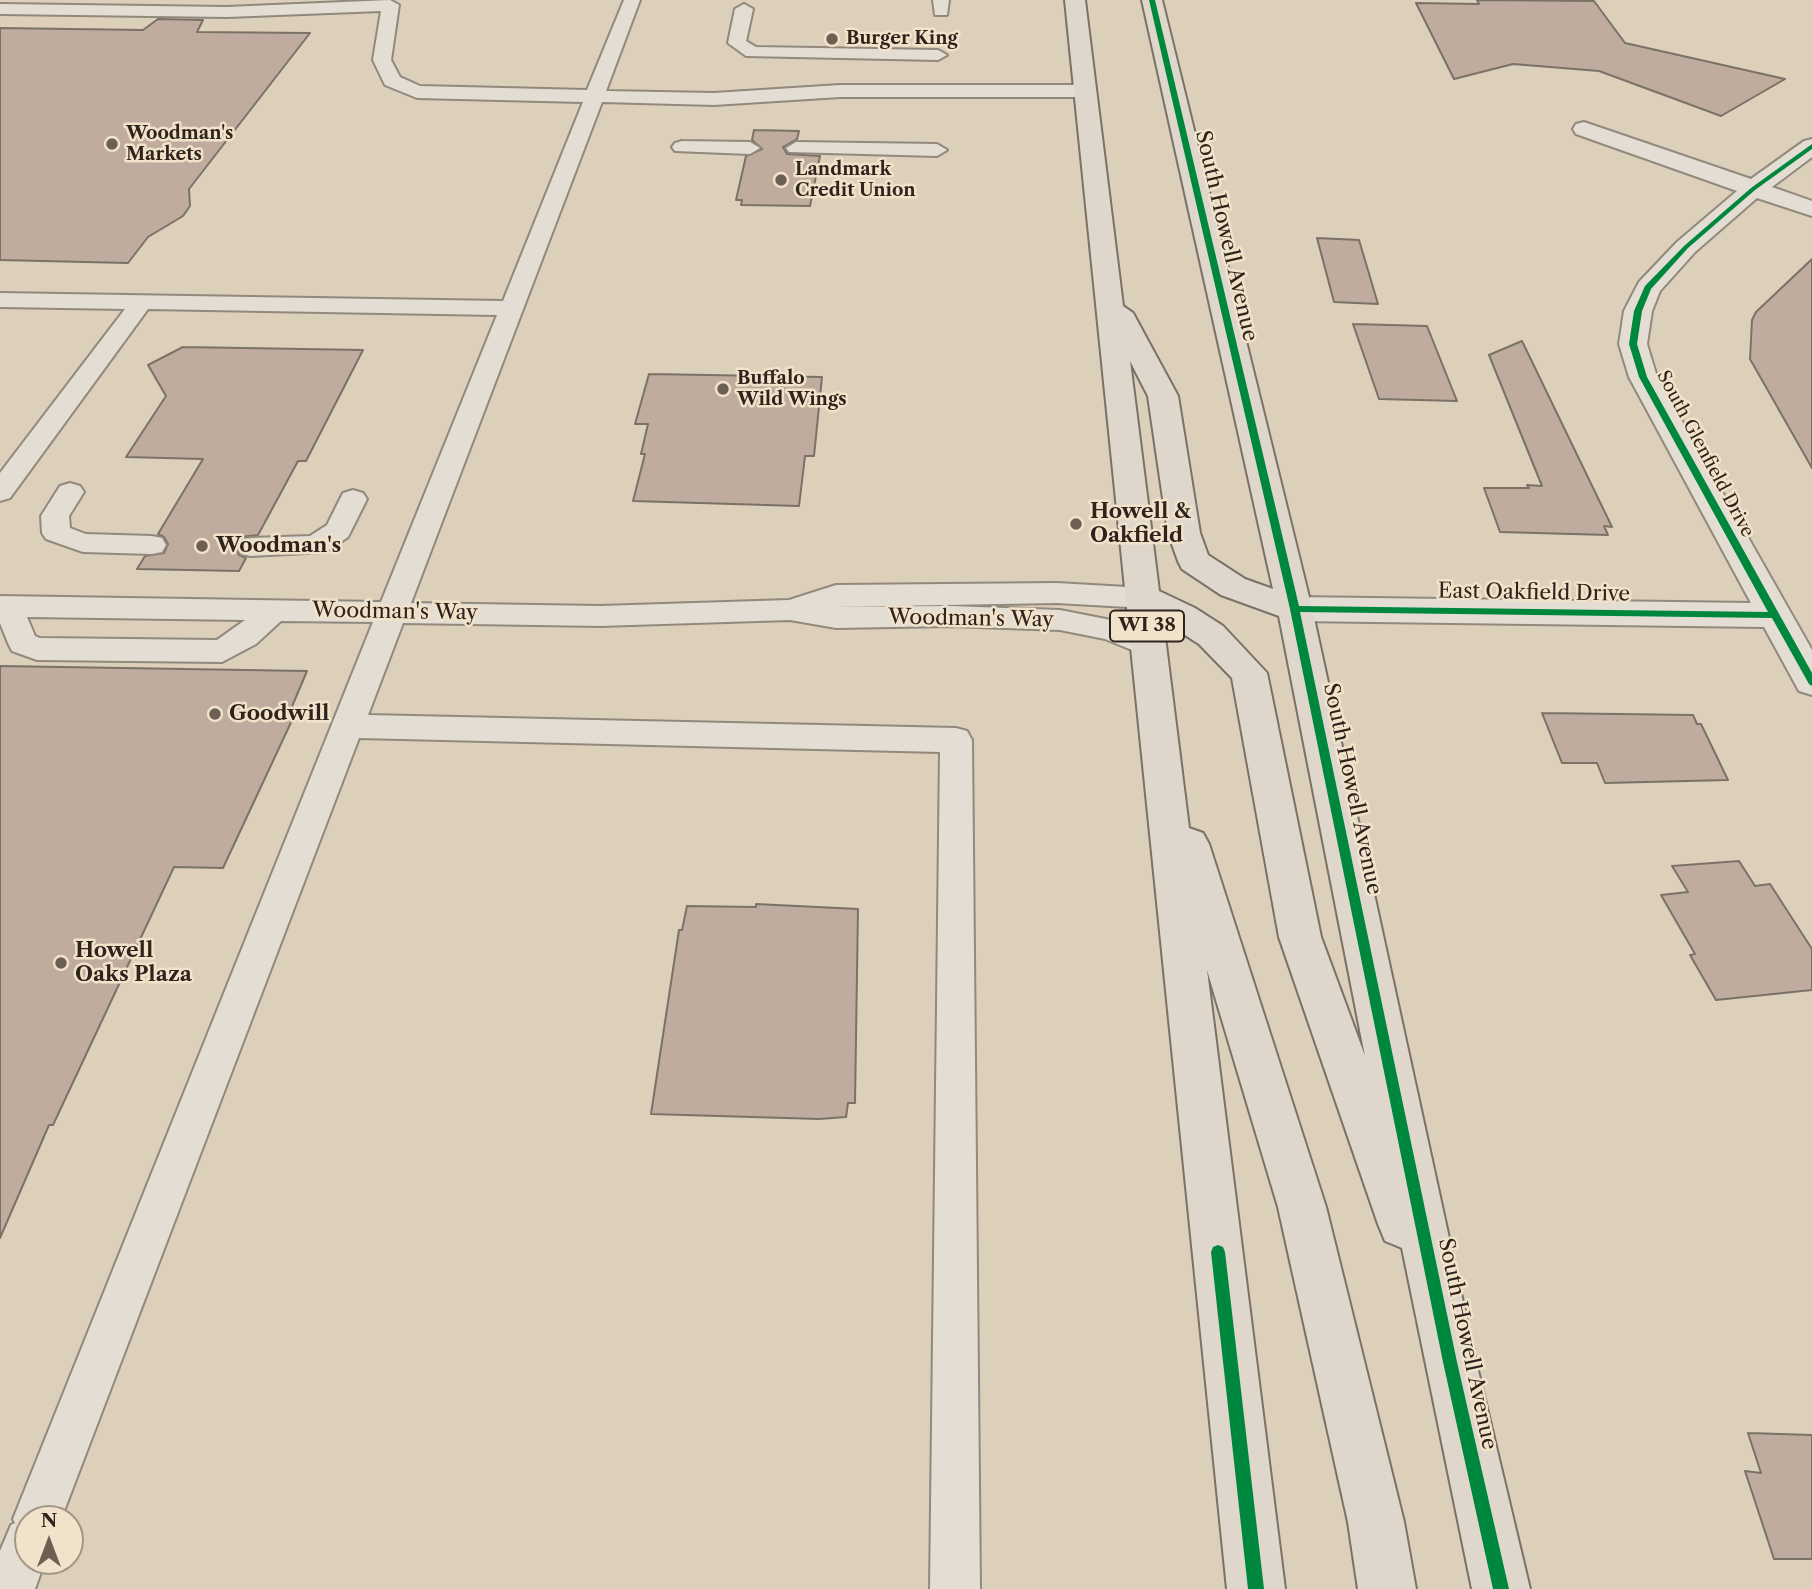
<!DOCTYPE html>
<html>
<head>
<meta charset="utf-8">
<style>
  body { margin:0 }
  #map { position:relative; width:1812px; height:1589px; overflow:hidden; background:#dcd0bb; font-family:"Libre Caslon Text",serif }
  canvas { display:block }
  .north { position:absolute; left:14px; top:1505px; width:70px; height:70px; box-sizing:border-box; background:#f1e2ca; border:2px solid #a39685; border-radius:50%; rotate:0deg; font-size:19px; font-weight:700; line-height:28px; text-align:center; color:#2f231d }
  .north::after { content:''; display:block; margin:auto; width:24px; height:32px; background:#6c6054; clip-path:polygon(50% 0,100% 100%,50% 72%,0 100%) }
</style>
</head>
<body>
<div id="map">
<canvas width="1812" height="1589"></canvas>
<div class="north">N</div>
</div>
<script>
const g = document.querySelector('canvas').getContext('2d');
g.lineJoin = 'round';
function paint(path, color) { g.fillStyle = color; g.fill(path, 'evenodd'); }
const shape = rows => new Path2D(rows.map(r => 'M' + r).join(''));
function trace(path, color, width, dash) { g.strokeStyle = color; g.lineWidth = width; g.lineCap = dash ? 'butt' : 'round'; g.setLineDash(dash || []); g.stroke(path); }
function write(font, color, halo, rows, align = 'center') {
  g.font = font + ' "Libre Caslon Text",serif'; g.lineWidth = 5; g.setLineDash([]); g.textBaseline = 'middle'; g.strokeStyle = halo; g.fillStyle = color; for (const [text, x, y, turn = 0] of rows) {
    g.save(); g.translate(x, y); g.rotate((+turn || 0) * Math.PI / 180); g.textAlign = isNaN(turn) ? turn : align; if (halo) g.strokeText(text, 0, 0); g.fillText(text, 0, 0); g.restore();
  }
}
const building = shape([
  [1477,0,1594,1,1625,43,1785,79,1721,116,1599,71,1513,64,1454,79,1416,3,1479,4,1477,0],
  [158,19,203,20,197,32,310,33,189,189,190,206,183,216,148,237,128,263,0,260,0,28,143,30,158,19],
  [754,130,799,131,797,139,783,147,787,154,820,156,810,206,741,205,742,200,736,200,746,156,762,149,752,140,754,130],
  [1317,238,1359,240,1378,304,1334,302,1317,238],
  [1812,259,1812,468,1750,359,1752,320,1756,312,1812,259],
  [1353,324,1427,326,1457,401,1379,399,1353,324],
  [1522,341,1612,527,1604,526,1608,535,1500,532,1484,488,1529,488,1527,485,1542,486,1489,355,1522,341],
  [183,347,363,350,306,461,298,461,258,535,240,537,235,546,239,555,246,558,239,571,137,569,145,556,164,553,168,544,164,537,158,534,203,459,126,457,166,396,148,365,183,347],
  [649,374,822,377,814,456,805,456,799,506,633,501,645,454,641,454,648,424,635,424,649,374],
  [0,666,307,671,288,716,294,716,223,868,174,867,53,1125,49,1125,0,1238,0,666],
  [1542,713,1693,715,1697,724,1701,724,1728,780,1605,783,1597,763,1562,763,1542,713],
  [1739,861,1755,886,1770,884,1812,949,1812,990,1716,1000,1690,955,1695,954,1661,895,1688,892,1672,866,1739,861],
  [756,904,858,909,855,1103,848,1103,846,1117,819,1119,651,1114,679,930,682,930,687,906,756,907,756,904],
  [1748,1433,1812,1435,1812,1559,1774,1559,1745,1471,1761,1473,1748,1433]
]);
const lane = shape([
  [390,0,399,5,391,60,400,77,420,86,587,90,624,0,640,0,606,91,714,93,840,85,1087,85,1096,91,1087,97,840,97,714,105,602,102,411,603,600,606,789,600,836,585,1057,583,1145,588,1155,591,1160,598,1155,605,1145,608,1057,603,831,607,951,606,1060,610,1111,620,1160,638,1164,646,1160,654,1149,657,1105,639,1060,630,951,626,836,628,790,620,600,626,403,623,368,715,956,728,967,731,972,740,980,1589,930,1589,940,752,359,738,61,1519,28,1519,28,1561,45,1561,35,1589,0,1589,0,1551,11,1525,15,1523,13,1519,373,622,281,621,256,644,222,662,37,660,12,651,8,643,0,623,0,596,381,602,497,315,148,309,10,498,0,501,0,473,125,309,0,307,0,293,503,301,583,102,417,98,385,85,373,60,381,11,227,17,0,14,0,4,227,7,390,0],
  [27,617,245,620,217,640,40,638,35,636,27,617],
  [933,0,949,0,947,15,935,15,933,0],
  [744,4,753,9,746,41,756,47,938,50,947,55,938,60,746,56,728,43,735,9,744,4],
  [682,141,750,142,760,148,750,154,675,151,672,147,675,143,682,141],
  [796,142,937,144,947,150,937,156,789,152,786,148,796,142],
  [70,483,80,486,84,492,69,516,70,528,86,534,152,536,162,538,166,545,162,552,152,554,83,552,46,539,42,533,41,516,60,486,70,483],
  [353,490,363,493,367,499,348,537,326,552,251,556,241,554,237,547,241,540,251,538,310,536,327,525,343,493,353,490]
]);
const street = shape([
  [1584,122,1751,179,1804,141,1812,139,1812,157,1772,187,1812,201,1812,216,1757,198,1695,252,1660,291,1652,311,1647,344,1657,377,1812,650,1812,695,1799,691,1764,627,1295,621,1283,617,1278,609,1283,601,1295,597,1751,603,1629,377,1619,344,1624,311,1639,282,1677,242,1737,191,1576,134,1573,129,1576,124,1584,122]
]);
const primary = shape([
  [1065,0,1085,0,1123,306,1133,313,1178,396,1200,533,1208,555,1245,579,1273,589,1142,0,1162,0,1312,609,1476,1362,1530,1589,1472,1589,1402,1248,1385,1241,1378,1224,1279,937,1232,678,1199,644,1163,621,1189,828,1203,833,1209,844,1326,1207,1404,1522,1416,1589,1358,1589,1348,1522,1278,1207,1207,970,1285,1589,1227,1589,1065,0],
  [1130,361,1148,396,1168,533,1178,561,1182,569,1221,595,1279,616,1365,1056,1321,937,1267,673,1223,626,1195,608,1159,591,1130,361]
]);
const cycleway = shape([
  [1149,0,1155,0,1299,606,1768,612,1639,377,1629,344,1634,311,1645,286,1684,246,1751,188,1812,144,1812,149,1755,190,1688,248,1651,289,1642,311,1637,344,1647,377,1812,673,1812,686,1809,684,1772,618,1300,612,1457,1362,1509,1589,1493,1589,1443,1362,1290,609,1149,0],
  [1218,1245,1223,1247,1225,1252,1264,1589,1248,1589,1211,1252,1213,1247,1218,1245]
]);
const markers = [
  [832,39,7,"#6c6054"],
  [112,144,7,"#6c6054"],
  [781,180,7,"#6c6054"],
  [723,389,7,"#6c6054"],
  [1076,524,7,"#6c6054"],
  [202,546,7,"#6c6054"],
  [215,714,7,"#6c6054"],
  [61,963,7,"#6c6054"]
];
const farPoinames = [
  ["Burger King",846,39],
  ["Woodman's",126,134],
  ["Markets",126,155],
  ["Landmark",795,170],
  ["Credit Union",795,191],
  ["Buffalo",737,379],
  ["Wild Wings",737,400]
];
const farStreetnames = [
  ["South Glenfield Drive",1705,454,62]
];
const shields = [
  [1147,626,74]
];
const shieldNames = [
  ["WI 38",1147,626]
];
const streetNames = [
  ["South Howell Avenue",1226,236,77],
  ["East Oakfield Drive",1534,593,1],
  ["Woodman's Way",395,612,1],
  ["Woodman's Way",971,619,1],
  ["South Howell Avenue",1352,789,78],
  ["South Howell Avenue",1467,1344,78]
];
const poiNames = [
  ["Howell &",1090,512],
  ["Oakfield",1090,536],
  ["Woodman's",216,546],
  ["Goodwill",229,714],
  ["Howell",75,951],
  ["Oaks Plaza",75,975]
];
paint(building, '#bfac9e');
trace(building, '#7a7267', 2);
trace(lane, '#92897d', 4);
trace(street, '#92897d', 4);
trace(primary, '#7a7267', 4);
paint(lane, '#e3ddd3');
paint(street, '#e3ddd3');
paint(primary, '#dfd7cb');
paint(cycleway, '#00873e');
for (const [x, y, r, color] of markers) { const dot = new Path2D(); dot.arc(x, y, r, 0, 2 * Math.PI); g.fillStyle = color; g.fill(dot); trace(dot, '#f1e2ca', 2.5); }
write('bold 18px', '#2f231d', '#f1e2ca', farPoinames, 'left');
write('18px', '#2f231d', '#f1e2ca', farStreetnames);
for (const [x, y, w] of shields) { const box = new Path2D(); box.roundRect(x - w / 2, y - 15.5, w, 31, 5); g.fillStyle = '#f1e2ca'; g.fill(box); trace(box, '#2f231d', 2); }
write('bold 19px', '#2f231d', null, shieldNames);
write('21px', '#2f231d', '#f1e2ca', streetNames);
write('bold 21px', '#2f231d', '#f1e2ca', poiNames, 'left');
</script>
</body>
</html>
